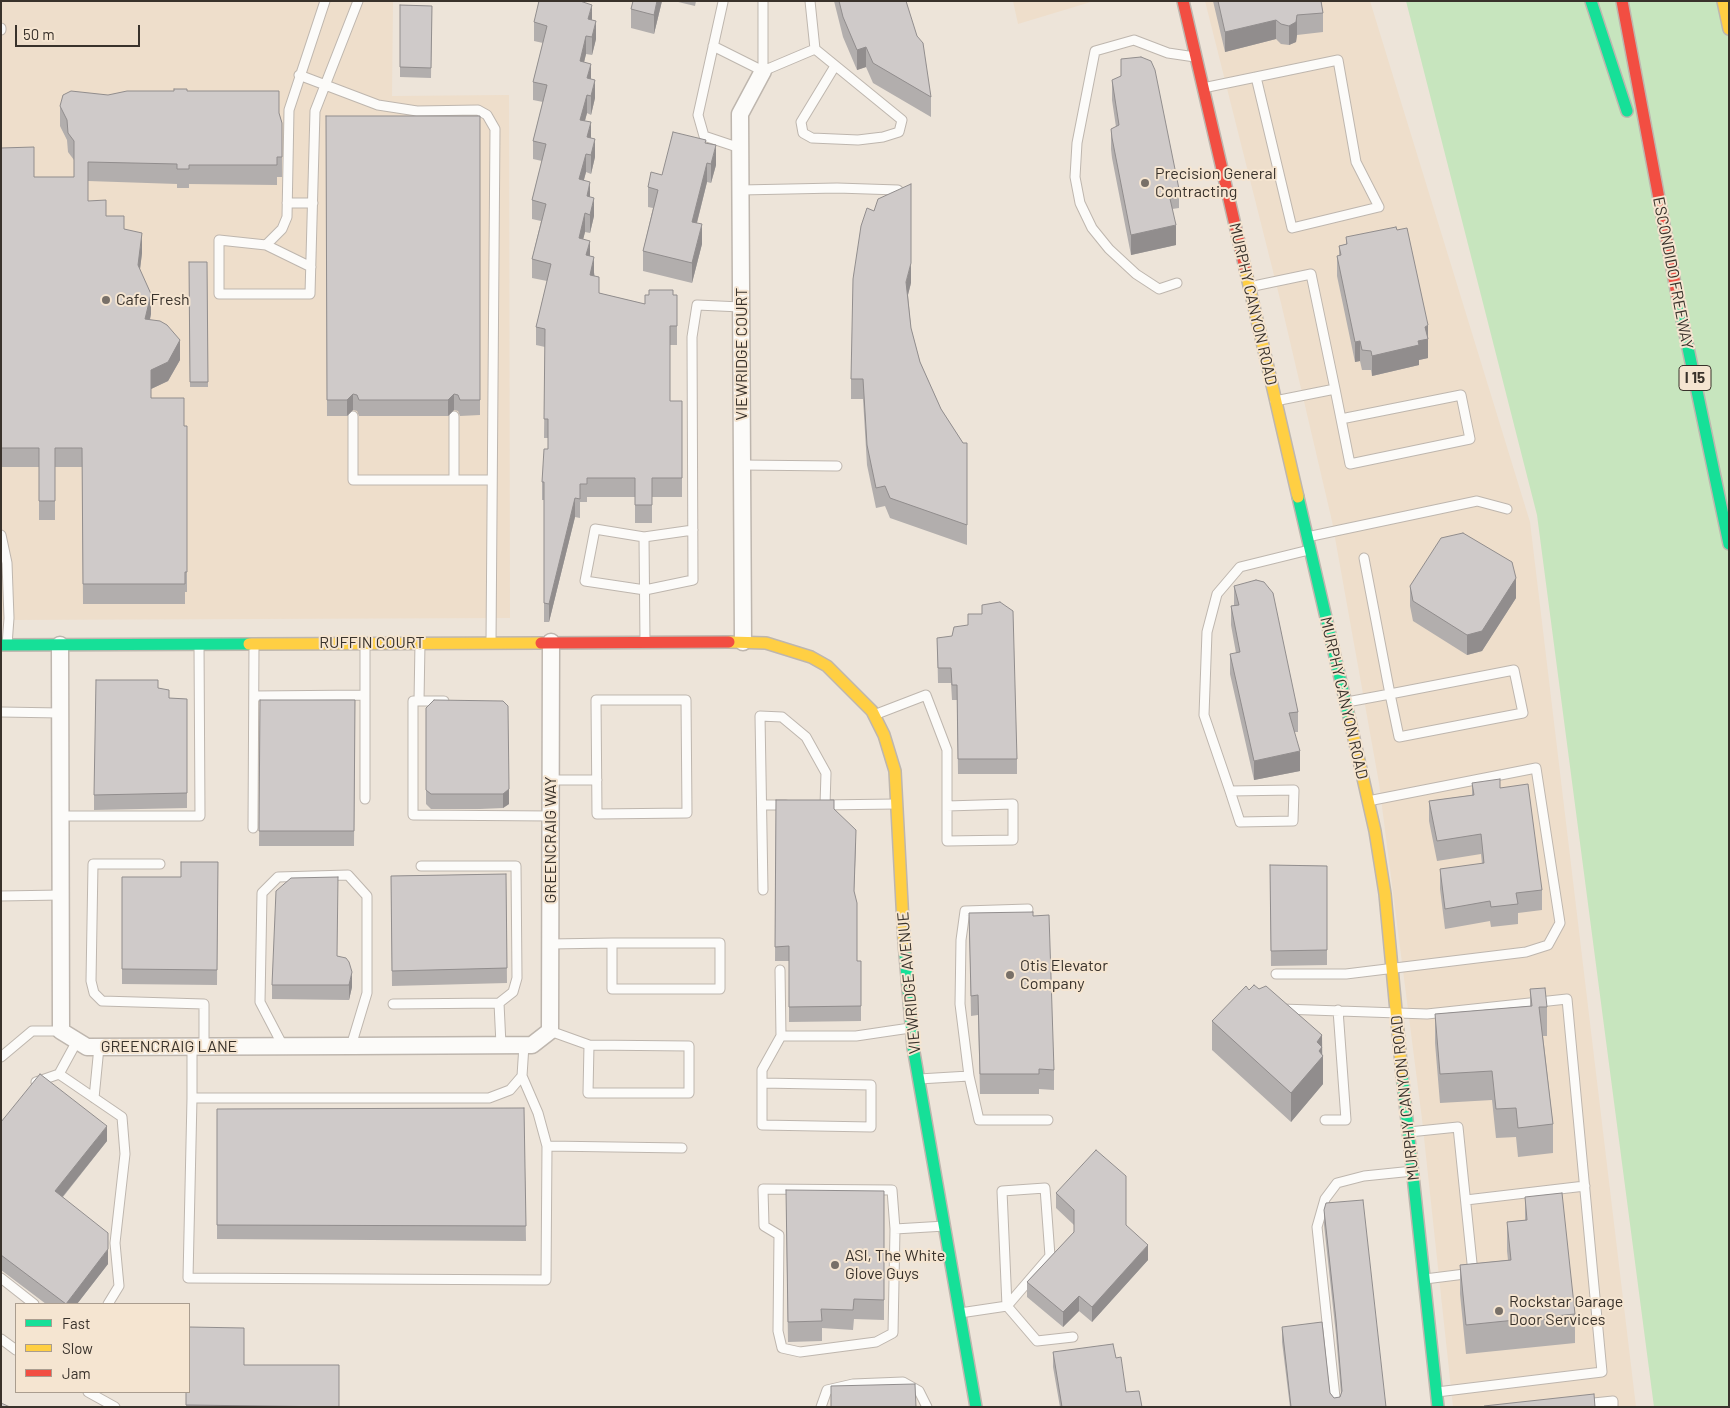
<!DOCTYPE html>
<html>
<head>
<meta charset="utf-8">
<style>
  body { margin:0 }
  #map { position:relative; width:1730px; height:1408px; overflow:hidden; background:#ede4d9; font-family:Barlow,sans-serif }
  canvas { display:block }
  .frame { position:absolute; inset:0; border:2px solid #39322b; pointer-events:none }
  .legend { position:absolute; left:15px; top:1303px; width:175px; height:90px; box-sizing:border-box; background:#f5e5d1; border:1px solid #aa9d8f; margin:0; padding:6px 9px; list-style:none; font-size:15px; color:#39322b }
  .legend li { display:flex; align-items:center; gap:10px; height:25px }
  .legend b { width:25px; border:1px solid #aa9d8f }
  .scale { position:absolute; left:15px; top:25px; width:125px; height:22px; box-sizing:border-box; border:2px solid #39322b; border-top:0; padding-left:6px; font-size:15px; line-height:18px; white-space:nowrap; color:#39322b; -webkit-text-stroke:4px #f5e5d1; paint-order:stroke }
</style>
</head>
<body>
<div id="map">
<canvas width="1730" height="1408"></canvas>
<div class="frame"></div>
<ul class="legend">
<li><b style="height:6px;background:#16e098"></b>Fast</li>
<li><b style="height:6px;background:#ffcf43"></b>Slow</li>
<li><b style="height:6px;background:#f24e42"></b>Jam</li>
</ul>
<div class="scale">50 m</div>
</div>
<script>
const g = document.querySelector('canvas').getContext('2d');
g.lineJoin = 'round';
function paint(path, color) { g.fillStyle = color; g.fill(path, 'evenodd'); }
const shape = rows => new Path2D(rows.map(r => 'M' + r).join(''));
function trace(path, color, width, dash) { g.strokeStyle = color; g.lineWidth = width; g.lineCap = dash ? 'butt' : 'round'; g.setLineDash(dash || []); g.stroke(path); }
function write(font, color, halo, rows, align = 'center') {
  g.font = font + ' Barlow,sans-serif'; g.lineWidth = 4; g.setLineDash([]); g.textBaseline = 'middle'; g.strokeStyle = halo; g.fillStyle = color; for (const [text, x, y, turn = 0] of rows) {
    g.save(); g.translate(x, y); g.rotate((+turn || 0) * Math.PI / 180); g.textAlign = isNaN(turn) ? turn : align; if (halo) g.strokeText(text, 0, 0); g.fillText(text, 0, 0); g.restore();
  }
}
const built = shape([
  [1,1,393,1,392,96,509,95,510,618,1,620],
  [1013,1,1094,1,1018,24],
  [1205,1,1370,1,1530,522,1636,1407,1453,1407,1422,1119,1379,783,1332,521,1281,303]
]);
const green = shape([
  [1406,1,1729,1,1729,1407,1654,1407,1537,515]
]);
const lane = shape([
  [325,1,289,110,287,217,282,229,266,245,219,240,219,294,310,294,315,111,358,1],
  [763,1,763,71],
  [810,1,815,49,902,120,899,132,883,137,858,140,812,138,803,133,801,122,835,66],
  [723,2,698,115,704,136,740,148],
  [1,28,1,30],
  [713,46,763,71,815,49],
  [299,75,378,105,417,111,478,110,487,115,495,129,491,643],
  [1203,88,1338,60,1356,162,1379,207,1292,228,1256,77],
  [741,190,837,188,898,190],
  [287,203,313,203],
  [266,245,311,267],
  [1177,283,1159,289,1136,274,1109,249,1092,228,1080,203,1075,177,1077,143,1095,51,1134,40,1168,53,1195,57],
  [1249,287,1311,274,1335,389,1275,401],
  [1335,389,1350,464,1470,439,1461,395,1341,419],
  [353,416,353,480,492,480],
  [454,416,454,480],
  [742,465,837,466],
  [693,530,644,537,595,529,585,581,645,590,693,580,692,337,697,305,741,307],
  [1,535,7,563,9,618,7,645],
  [644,537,645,642],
  [1307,537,1477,501,1507,509],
  [365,643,365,799],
  [254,696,365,695],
  [596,700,686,700,687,813,597,814,596,700],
  [419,701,420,643],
  [444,701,413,701,413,815,551,816],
  [1347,702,1390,694,1514,670,1523,713,1399,737,1390,694,1364,558],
  [1,712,60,713],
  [874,715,926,695,947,750,947,841,1013,840,1013,804,947,806],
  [551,780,597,780],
  [1230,791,1294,790,1293,821,1240,822,1230,791,1204,715,1207,632,1217,594,1240,567,1309,550],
  [762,805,786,805],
  [822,805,896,804],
  [60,816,200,816,199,644],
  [253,828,254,644],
  [160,864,93,864,91,981,94,993,102,1001,204,1004,204,1046],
  [421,866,516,866,517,978,513,992,499,1003],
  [763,890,760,716,782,717,806,737,826,773,825,805],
  [1,896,61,895],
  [1028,909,965,911,961,940,960,1004,969,1076,979,1120,1048,1120],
  [550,944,612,943,720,943,720,989,612,989,612,943],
  [780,970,781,1036,856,1036,910,1028],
  [1276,974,1346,974,1526,952,1548,945,1560,923,1536,768,1368,801],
  [393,1004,499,1003,501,1045],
  [1282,1009,1427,1014,1567,999,1602,1372,1437,1392],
  [550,1031,589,1045,689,1046,689,1093,588,1093,589,1045],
  [192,1046,192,1098,489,1098,510,1090,522,1076,524,1045],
  [283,1046,260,1002,262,893,278,877,348,875,367,896,367,993,351,1046],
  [1,1057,32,1031,61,1031],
  [59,1074,122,1117,125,1154,115,1243,119,1286,108,1304],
  [919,1079,969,1076],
  [36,1082,59,1074,77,1041],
  [762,1083,871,1085,871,1127,762,1125,762,1070,781,1036],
  [94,1098,99,1047],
  [192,1098,188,1278,546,1280,547,1146,538,1113,522,1076],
  [1325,1120,1346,1120,1338,1010],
  [1409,1132,1458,1127,1473,1273,1425,1279],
  [547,1146,682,1148],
  [1466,1200,1585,1186],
  [895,1229,892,1190,763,1189,764,1226,779,1235,778,1331,782,1348,800,1352,876,1342,893,1333,895,1229,945,1226],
  [1,1278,34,1304],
  [960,1313,1007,1306,1050,1256,1045,1188,1002,1191,1007,1306,1037,1341,1073,1337],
  [1,1339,16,1350],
  [88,1392,115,1407],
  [1584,1404,1613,1401,1613,1407],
  [821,1407,827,1390,853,1384,903,1382,919,1391,927,1407],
  [1336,1407,1317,1227,1325,1199,1337,1183,1364,1176,1413,1171]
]);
const street = shape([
  [743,642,740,114,763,71],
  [60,645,61,1031,87,1047,351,1046,532,1045,550,1031,551,642]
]);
const fast = shape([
  [1591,1,1627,111],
  [1678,300,1729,544],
  [1298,497,1350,721],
  [1,645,249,644],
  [904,942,913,1047,976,1407],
  [1402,1074,1438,1407]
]);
const slow = shape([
  [1723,1,1729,29],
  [1245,268,1298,497],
  [729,642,766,643,811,657,827,666,872,711,884,735,895,771,904,942],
  [249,644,541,643],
  [1350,721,1375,831,1385,894,1402,1074]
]);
const jam = shape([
  [1183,1,1245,268],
  [1622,1,1678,300],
  [541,643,729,642]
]);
const wall = shape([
  [582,1,592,20,596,39,592,55,586,54,584,62,591,79,595,98,591,115,587,113,585,121,591,138,595,157,591,174,586,172,584,180,590,197,594,216,590,233,585,232,583,239,590,256,599,293,645,304,673,295,677,295,677,345,670,345,670,401,682,401,682,497,652,497,652,523,635,523,635,497,587,497,587,502,580,502,580,518,575,517,549,622,544,622,544,500,542,500,542,482,548,449,548,438,544,438,545,347,536,345,536,327,547,281,532,278,532,259,541,221,532,219,532,200,542,161,533,159,533,141,543,102,533,100,533,82,543,43,534,41,534,22],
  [633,1,662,1,654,34,631,28,631,9],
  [674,1,696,1,695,6],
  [834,1,906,1,931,97,931,117,873,83,866,67,857,70,843,37],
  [1213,1,1321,1,1323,13,1323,32,1297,35,1296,42,1289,45,1281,44,1276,39,1225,52],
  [400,5,432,6,431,78,400,77],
  [1112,80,1179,189,1179,208,1172,209,1176,245,1131,255,1112,158,1111,149,1111,129,1116,127,1112,100],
  [187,91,279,113,282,123,282,177,277,177,277,185,189,184,189,188,177,188,177,184,88,181,88,201,106,216,124,229,142,253,140,269,151,314,150,320,180,360,168,381,151,389,151,398,184,426,187,426,187,592,185,592,185,604,83,604,82,467,55,467,55,520,39,520,39,467,1,467,1,148,34,177,74,177,74,160,68,152,67,140,60,126,60,106,108,95],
  [326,116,480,116,480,415,460,416,458,411,454,410,448,416,359,416,357,411,353,410,347,416,327,416],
  [706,143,716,165,711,183,707,182,697,223,702,244,692,283,643,271,643,251,653,208,648,207,648,187,662,175],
  [1346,237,1428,358,1419,360,1419,365,1372,376,1371,370,1362,370,1360,361,1355,362,1337,276,1337,256,1339,256,1339,246,1346,244],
  [189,262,207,262,208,387,190,387],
  [911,283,908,295,911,328,920,362,941,409,963,443,967,443,967,545,890,518,885,506,876,508,867,465,863,399,851,399,851,379],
  [1234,586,1298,712,1298,732,1294,732,1300,771,1254,780,1230,674,1230,654,1236,653,1231,625,1231,606,1234,605],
  [1410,586,1516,598,1482,651,1467,655,1413,621,1410,606],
  [937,638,1017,759,1017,774,958,774,957,700,952,700,951,683,938,683],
  [158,688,169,698,187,699,187,808,94,810,94,795],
  [260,700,355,700,354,846,259,846],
  [503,701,509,804,503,808,480,809,431,809,426,804,426,708],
  [1472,783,1500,788,1542,890,1542,910,1518,913,1518,924,1491,927,1490,921,1445,929,1440,889,1440,869,1482,864,1481,854,1437,861,1429,821,1429,801,1472,795],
  [776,800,834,809,856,845,854,893,857,961,861,961,861,1021,789,1022,789,961,775,961],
  [218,862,217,985,122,984,122,877,181,877],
  [1270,865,1327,866,1327,965,1271,966],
  [506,874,507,983,392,986,391,876],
  [969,913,1033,916,1054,1070,1054,1090,1039,1089,1039,1094,980,1094,978,1015,971,1016],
  [337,956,352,987,349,1000,272,999,272,985],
  [1530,989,1547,1007,1547,1036,1543,1036,1553,1124,1553,1153,1518,1157,1516,1137,1496,1138,1492,1100,1440,1103,1435,1043,1435,1014,1530,1006],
  [1249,990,1322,1035,1323,1084,1291,1122,1212,1050,1212,1021],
  [524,1108,526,1241,217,1239,217,1109],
  [1,1122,107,1141,63,1197,108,1264,77,1304,46,1304,1,1270],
  [884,1191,884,1320,854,1319,853,1330,822,1328,822,1341,788,1342,786,1210],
  [1056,1193,1126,1225,1148,1260,1092,1322,1079,1311,1063,1327,1027,1297,1027,1282,1074,1232,1074,1225,1056,1208],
  [1525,1197,1575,1314,1575,1343,1466,1354,1460,1294,1460,1265,1508,1260,1507,1251,1507,1222,1525,1220],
  [1324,1210,1386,1407,1290,1407,1282,1342,1282,1327,1334,1398,1340,1397,1341,1394,1336,1335,1324,1225],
  [1053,1352,1116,1358,1126,1392,1142,1407,1060,1407,1053,1367],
  [244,1365,339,1407,186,1407,186,1392]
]);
const shadedWall = shape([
  [657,1,662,1,654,34,654,15],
  [592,5,592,23,588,37,588,19],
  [1297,15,1297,35,1296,42,1289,45,1289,26],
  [1276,20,1276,39,1225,52,1225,32],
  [596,21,596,39,592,55,592,37],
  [586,36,586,54,580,79,580,61],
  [866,47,866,67,857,70,857,50],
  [591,64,591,82,587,97,587,78],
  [595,80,595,98,591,115,591,96],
  [587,95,587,113,580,138,580,120],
  [591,122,591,141,587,155,587,137],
  [595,139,595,157,591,174,591,155],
  [716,145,716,165,711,183,711,164],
  [586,154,586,172,579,197,579,179],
  [707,163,707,182,692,242,692,222],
  [590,182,590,200,587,214,587,196],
  [594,198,594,216,590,233,590,215],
  [585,213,585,232,579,256,579,238],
  [702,224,702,244,692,283,692,263],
  [1176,225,1176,245,1131,255,1131,235],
  [142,233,142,253,138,285,138,265],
  [590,241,590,259,586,255],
  [594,257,594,276,590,275],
  [911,263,911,283,906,302,906,282],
  [151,294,151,314,145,339,145,319],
  [1428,325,1428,358,1419,360,1419,365,1372,376,1372,356,1418,341,1425,327],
  [180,340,180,360,168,381,151,389,151,370],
  [1360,341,1360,361,1355,362,1355,342],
  [353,394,353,410,347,416,347,400],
  [454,394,454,410,448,416,448,400],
  [575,498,575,517,549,622,549,604],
  [1516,578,1516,598,1482,651,1467,655,1467,635],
  [1300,751,1300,771,1254,780,1254,761],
  [509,789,509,804,503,808,503,794],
  [352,972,352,987,349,1000,349,985],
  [1322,1035,1322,1057,1323,1056,1323,1084,1291,1122,1291,1093,1317,1042],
  [107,1126,107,1141,55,1206,55,1191],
  [1148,1245,1148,1260,1092,1322,1092,1307],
  [108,1249,108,1264,77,1304,66,1304],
  [1079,1296,1079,1311,1063,1327,1063,1312]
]);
const building = shape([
  [539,1,580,1,592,5,588,19,596,21,592,37,586,36,580,61,591,64,587,78,595,80,591,96,587,95,580,120,591,122,587,137,595,139,591,155,586,154,579,179,590,182,587,196,594,198,590,215,585,213,579,238,590,241,586,255,594,257,590,275,599,277,599,293,645,304,645,295,649,295,649,290,673,290,673,295,677,295,677,326,670,326,670,401,682,401,682,478,652,478,652,505,635,505,635,478,587,478,587,484,580,484,580,499,575,498,549,604,544,603,544,482,542,482,544,449,548,449,548,419,544,419,545,329,536,327,551,264,532,259,546,204,532,200,546,144,533,141,547,85,533,82,547,26,534,22,539,1],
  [633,1,657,1,654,15,631,9,633,1],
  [839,1,906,1,917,36,923,43,931,97,873,63,866,47,857,50,843,17,839,1],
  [1218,1,1321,1,1323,13,1297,15,1296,22,1289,26,1281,24,1276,20,1225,32,1218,1],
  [400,5,432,6,431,68,400,67,400,5],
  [1141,57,1151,61,1155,70,1179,189,1168,190,1176,225,1131,235,1112,138,1111,129,1119,125,1112,80,1121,76,1121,59,1141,57],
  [174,89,187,89,187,91,279,91,279,113,282,123,282,157,277,157,277,165,189,165,189,169,177,169,177,164,88,162,88,201,106,200,106,216,124,216,124,229,142,233,138,265,151,294,145,319,160,321,167,325,180,340,168,362,151,370,151,398,184,398,184,426,187,426,187,572,185,572,185,584,83,584,82,448,55,448,55,501,39,501,39,448,1,448,1,148,34,147,34,177,74,177,74,141,68,133,67,120,60,106,63,95,71,91,108,95,127,91,174,91,174,89],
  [326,116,480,116,480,400,460,400,458,395,454,394,448,400,359,400,357,395,353,394,347,400,327,400,326,116],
  [673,132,706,140,705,143,716,145,711,164,707,163,692,222,702,224,692,263,643,251,658,190,648,187,651,172,662,175,673,132],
  [911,184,911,263,906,282,911,328,920,362,941,409,963,443,967,443,967,525,890,498,885,486,876,488,867,445,863,379,851,379,853,279,861,226,867,208,874,211,878,199,911,184],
  [1396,227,1397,230,1407,228,1428,325,1425,327,1428,339,1418,341,1419,345,1372,356,1371,351,1362,350,1360,341,1355,342,1337,256,1341,255,1339,246,1347,244,1346,237,1396,227],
  [189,262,207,262,208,382,190,382,189,262],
  [1463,533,1512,562,1516,578,1482,631,1467,635,1413,601,1410,586,1441,538,1463,533],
  [1256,580,1264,582,1273,593,1298,712,1289,713,1300,751,1254,761,1230,654,1240,652,1231,606,1239,605,1234,586,1256,580],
  [1000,602,1013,611,1017,759,958,759,957,685,952,685,951,668,938,668,937,638,952,636,954,627,968,625,968,614,982,614,982,605,1000,602],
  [96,680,158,680,158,688,169,690,169,698,187,699,187,793,94,795,96,680],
  [260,700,355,700,354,831,259,831,260,700],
  [434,700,503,701,508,706,509,789,503,794,431,794,426,790,426,708,434,700],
  [1500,779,1500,788,1528,784,1542,890,1516,893,1518,904,1491,907,1490,901,1445,909,1440,869,1484,863,1481,834,1437,841,1429,801,1474,795,1472,783,1500,779],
  [776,800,834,800,834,809,856,830,854,891,857,903,857,961,861,961,861,1006,789,1007,789,946,775,947,776,800],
  [181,862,218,862,217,970,122,969,122,877,181,877,181,862],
  [1270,865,1327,866,1327,950,1271,951,1270,865],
  [506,874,507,968,392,971,391,876,506,874],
  [338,877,337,956,346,958,349,962,352,972,349,985,272,985,276,891,291,878,338,877],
  [1033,912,1033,916,1049,915,1054,1070,1039,1069,1039,1074,980,1074,978,995,971,996,969,913,1033,912],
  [1254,985,1259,989,1266,986,1322,1035,1317,1042,1322,1047,1319,1051,1323,1056,1291,1093,1212,1021,1246,986,1249,990,1254,985],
  [1545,988,1547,1007,1539,1007,1553,1124,1518,1128,1516,1108,1496,1109,1492,1071,1440,1074,1435,1014,1532,1006,1530,989,1545,988],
  [40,1074,107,1126,55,1191,108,1233,108,1249,66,1304,1,1255,1,1122,40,1074],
  [524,1108,526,1226,217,1225,217,1109,524,1108],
  [1096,1150,1126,1176,1126,1225,1148,1245,1092,1307,1079,1296,1063,1312,1027,1282,1074,1232,1074,1210,1056,1193,1096,1150],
  [786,1190,884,1191,884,1300,854,1299,853,1310,821,1309,822,1321,788,1322,786,1190],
  [1562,1193,1575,1314,1466,1325,1460,1265,1511,1260,1507,1222,1527,1220,1525,1197,1562,1193],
  [1363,1200,1386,1407,1291,1407,1282,1327,1322,1322,1330,1393,1334,1398,1340,1397,1342,1391,1336,1320,1324,1210,1326,1203,1363,1200],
  [189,1327,244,1328,244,1365,339,1365,339,1407,186,1405,186,1392,189,1392,189,1327],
  [1113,1344,1116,1358,1121,1357,1126,1392,1139,1391,1142,1407,1062,1407,1053,1352,1113,1344],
  [915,1384,916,1407,831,1407,831,1386,915,1384],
  [1594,1394,1595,1407,1484,1407,1484,1406,1594,1394],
  [1,1403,10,1407,1,1407,1,1403]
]);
const markers = [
  [1145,183,5,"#787068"],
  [106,300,5,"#787068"],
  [1010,975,5,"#787068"],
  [835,1265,5,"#787068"],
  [1499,1311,5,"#787068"]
];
const shields = [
  [1695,378,32]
];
const shieldNames = [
  ["I 15",1695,378]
];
const poiNames = [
  ["Precision General",1155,174],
  ["Contracting",1155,192],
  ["Cafe Fresh",116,300],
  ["Otis Elevator",1020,966],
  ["Company",1020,984],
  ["ASI, The White",845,1256],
  ["Glove Guys",845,1274],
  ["Rockstar Garage",1509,1302],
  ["Door Services",1509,1320]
];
const streetNames = [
  ["ESCONDIDO FREEWAY",1673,273,79],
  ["MURPHY CANYON ROAD",1253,304,77],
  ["VIEWRIDGE COURT",742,354,-90],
  ["RUFFIN COURT",372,643],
  ["MURPHY CANYON ROAD",1344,698,77],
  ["GREENCRAIG WAY",551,840,-90],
  ["VIEWRIDGE AVENUE",909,983,-95],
  ["GREENCRAIG LANE",169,1047],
  ["MURPHY CANYON ROAD",1405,1098,-96]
];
paint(built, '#eedecb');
paint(green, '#c7e5be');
trace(lane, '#beb6ae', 11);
trace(street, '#beb6ae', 19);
trace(fast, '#beb6ae', 14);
trace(slow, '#beb6ae', 14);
trace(jam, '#beb6ae', 14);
trace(lane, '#fcfbf9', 9);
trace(street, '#fcfbf9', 16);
trace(fast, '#16e098', 11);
trace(slow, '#ffcf43', 11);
trace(jam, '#f24e42', 11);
paint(wall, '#b2aead');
paint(shadedWall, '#918d8d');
paint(building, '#cfcac9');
trace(building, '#918d8d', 1);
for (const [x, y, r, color] of markers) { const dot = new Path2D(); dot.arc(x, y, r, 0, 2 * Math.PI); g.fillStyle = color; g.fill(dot); trace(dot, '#f5e5d1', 2); }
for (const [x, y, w] of shields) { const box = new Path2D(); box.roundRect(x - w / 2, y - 12.5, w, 25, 4); g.fillStyle = '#f5e5d1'; g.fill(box); trace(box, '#39322b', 1); }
write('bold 15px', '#39322b', null, shieldNames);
write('16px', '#39322b', '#f5e5d1', poiNames, 'left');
write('16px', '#39322b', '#f5e5d1', streetNames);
</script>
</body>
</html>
